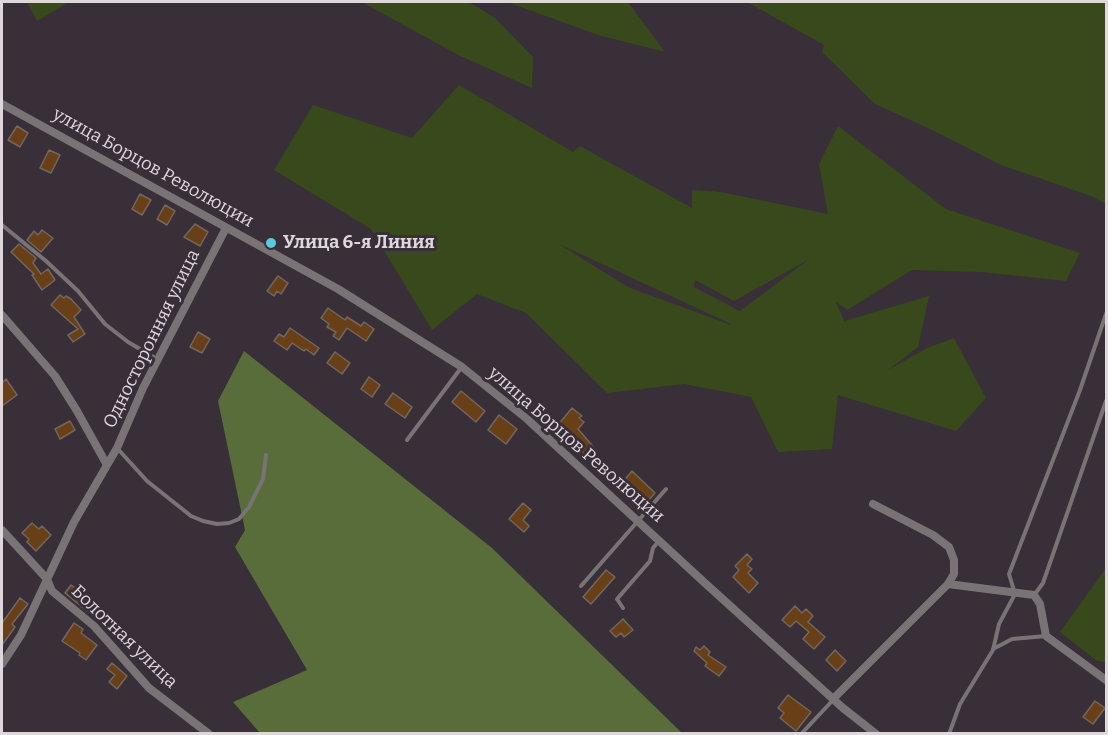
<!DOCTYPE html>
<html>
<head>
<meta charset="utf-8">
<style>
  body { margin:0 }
  #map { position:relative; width:1108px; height:735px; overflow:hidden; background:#382f38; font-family:Bitter,serif }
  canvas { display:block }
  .frame { position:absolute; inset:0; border:3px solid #ded8dd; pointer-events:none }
</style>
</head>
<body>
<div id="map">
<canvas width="1108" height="735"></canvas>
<div class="frame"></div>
</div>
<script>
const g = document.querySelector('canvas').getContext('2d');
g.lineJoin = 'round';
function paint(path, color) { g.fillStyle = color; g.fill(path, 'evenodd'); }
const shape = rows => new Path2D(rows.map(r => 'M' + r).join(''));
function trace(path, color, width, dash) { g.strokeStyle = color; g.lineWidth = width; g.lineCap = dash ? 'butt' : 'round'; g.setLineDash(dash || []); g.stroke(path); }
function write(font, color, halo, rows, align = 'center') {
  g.font = font + ' Bitter,serif'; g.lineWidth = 6; g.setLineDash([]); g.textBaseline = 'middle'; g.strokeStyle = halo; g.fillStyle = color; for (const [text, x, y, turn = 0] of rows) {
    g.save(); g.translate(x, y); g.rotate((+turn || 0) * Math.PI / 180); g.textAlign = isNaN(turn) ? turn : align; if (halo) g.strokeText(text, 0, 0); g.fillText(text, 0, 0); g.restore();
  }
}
const green = shape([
  [27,2,69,2,37,21],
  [362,2,469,2,495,18,533,57,532,88,458,55],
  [507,2,628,2,665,52,598,35],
  [747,2,1106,2,1106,204,1091,196,1001,165,932,130,875,104,822,52,824,45],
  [459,85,573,152,580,146,692,208,692,190,721,192,828,214,819,164,838,126,946,209,1080,253,1066,281,981,272,912,270,847,310,836,302,844,321,929,296,918,347,888,370,927,348,954,338,986,398,956,431,838,395,832,449,778,452,751,397,684,384,607,393,526,313,477,294,432,330,371,229,274,170,313,105,412,138],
  [559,244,731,324,731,325,628,287],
  [808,260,740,311,694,287,695,280,734,301],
  [1106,568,1106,662,1097,661,1060,632]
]);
const forest = shape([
  [244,351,492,548,682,733,260,733,233,702,307,670,235,547,245,530,218,401]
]);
const building = shape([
  [17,126,28,133,20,147,8,140,17,126],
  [49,150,60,155,51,173,40,168,49,150],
  [140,194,151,200,142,215,132,209,140,194],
  [165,205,175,211,167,225,157,219,165,205],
  [195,224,208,232,200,246,184,237,195,224],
  [42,230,53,238,41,252,27,240,34,231,38,235,42,230],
  [19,244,36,258,33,263,41,274,48,269,55,280,42,290,32,275,34,274,11,252,19,244],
  [278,276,288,283,281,294,277,291,274,296,267,291,278,276],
  [60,295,64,298,66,296,71,299,81,310,74,317,85,334,73,342,68,335,78,329,51,305,60,295],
  [328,308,345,320,347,317,361,326,364,322,374,329,366,341,347,328,339,340,333,336,336,332,327,327,329,324,321,318,328,308],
  [290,328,319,348,314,355,306,349,304,351,292,343,287,350,274,341,279,334,284,337,290,328],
  [198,332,210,339,202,353,190,347,198,332],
  [335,352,350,363,342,374,327,363,335,352],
  [369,377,380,385,372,397,361,389,369,377],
  [6,379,17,395,2,406,2,383,6,379],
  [461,391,485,411,476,422,452,402,461,391],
  [393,393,412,407,405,418,385,404,393,393],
  [572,408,582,416,579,418,584,422,578,429,597,451,588,459,576,444,577,443,557,426,572,408],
  [499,415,517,429,506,444,488,430,499,415],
  [70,421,75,430,60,439,55,429,70,421],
  [632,471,655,493,647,502,630,487,628,488,622,483,632,471],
  [523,503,531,510,523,520,529,526,524,532,509,519,523,503],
  [32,523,39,529,42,526,51,535,36,551,27,542,29,539,22,533,32,523],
  [747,554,752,559,747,565,752,569,748,573,758,583,749,593,733,577,739,570,735,566,747,554],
  [606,570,615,577,591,604,583,597,606,570],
  [71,585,80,591,78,594,82,598,98,609,93,616,65,593,71,585],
  [20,598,28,604,12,624,15,627,2,645,2,623,20,598],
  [795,606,802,613,806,609,813,616,808,622,825,637,814,649,803,639,809,632,796,621,790,627,782,620,795,606],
  [623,619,633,630,624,637,621,633,616,637,610,631,623,619],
  [74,623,83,629,81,633,97,645,86,660,79,655,80,653,62,641,74,623],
  [704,646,710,652,708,655,726,667,719,676,705,666,707,663,694,651,696,647,700,650,704,646],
  [835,650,846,661,837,671,826,660,835,650],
  [112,663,127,676,117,689,109,682,115,675,107,669,112,663],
  [788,695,811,712,796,731,780,718,784,713,778,708,788,695],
  [1095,701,1105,708,1093,724,1083,717,1095,701]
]);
const lane = shape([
  [2,225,46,261,78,291,105,324,128,342,157,359],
  [407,440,461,368],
  [117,448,147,481,191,516,203,521,217,524,229,523,239,519,249,507,263,479,266,455],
  [581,586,666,489],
  [1035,594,1043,583,1106,401],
  [623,608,617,599,650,561,653,548,659,541],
  [993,649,1012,639,1046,636],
  [801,734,834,699],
  [949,734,960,704,993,650,999,624,1015,594,1009,574,1080,390,1106,314]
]);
const street = shape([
  [2,104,338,289,462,367,527,419,706,584,843,708,876,734],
  [2,315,55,376,77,411,107,465],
  [873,504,933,535,949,547,954,560,954,574,948,584,1034,595,1040,604,1046,636,1106,680],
  [2,530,47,579,52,591,94,626,149,688,209,734],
  [2,664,21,635,74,522,117,448,143,388,226,228],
  [834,698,948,584]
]);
const markers = [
  [271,243,6,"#57c9e3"]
];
const streetNames = [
  ["улица Борцов Революции",153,168,29],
  ["Односторонняя улица",152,339,-64],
  ["улица Борцов Революции",576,445,41],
  ["Болотная улица",124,637,44]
];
const poiNames = [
  ["Улица 6-я Линия",283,243]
];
paint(green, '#38491b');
paint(forest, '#586d39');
paint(building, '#693f18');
trace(building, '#72675e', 1.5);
trace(lane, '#797376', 4);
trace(street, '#797376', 8);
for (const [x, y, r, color] of markers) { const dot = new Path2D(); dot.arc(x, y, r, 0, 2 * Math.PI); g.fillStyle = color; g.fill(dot); trace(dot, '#382f38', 2); }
write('18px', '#ded8dd', '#382f38', streetNames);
write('bold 18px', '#ded8dd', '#382f38', poiNames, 'left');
</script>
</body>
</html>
